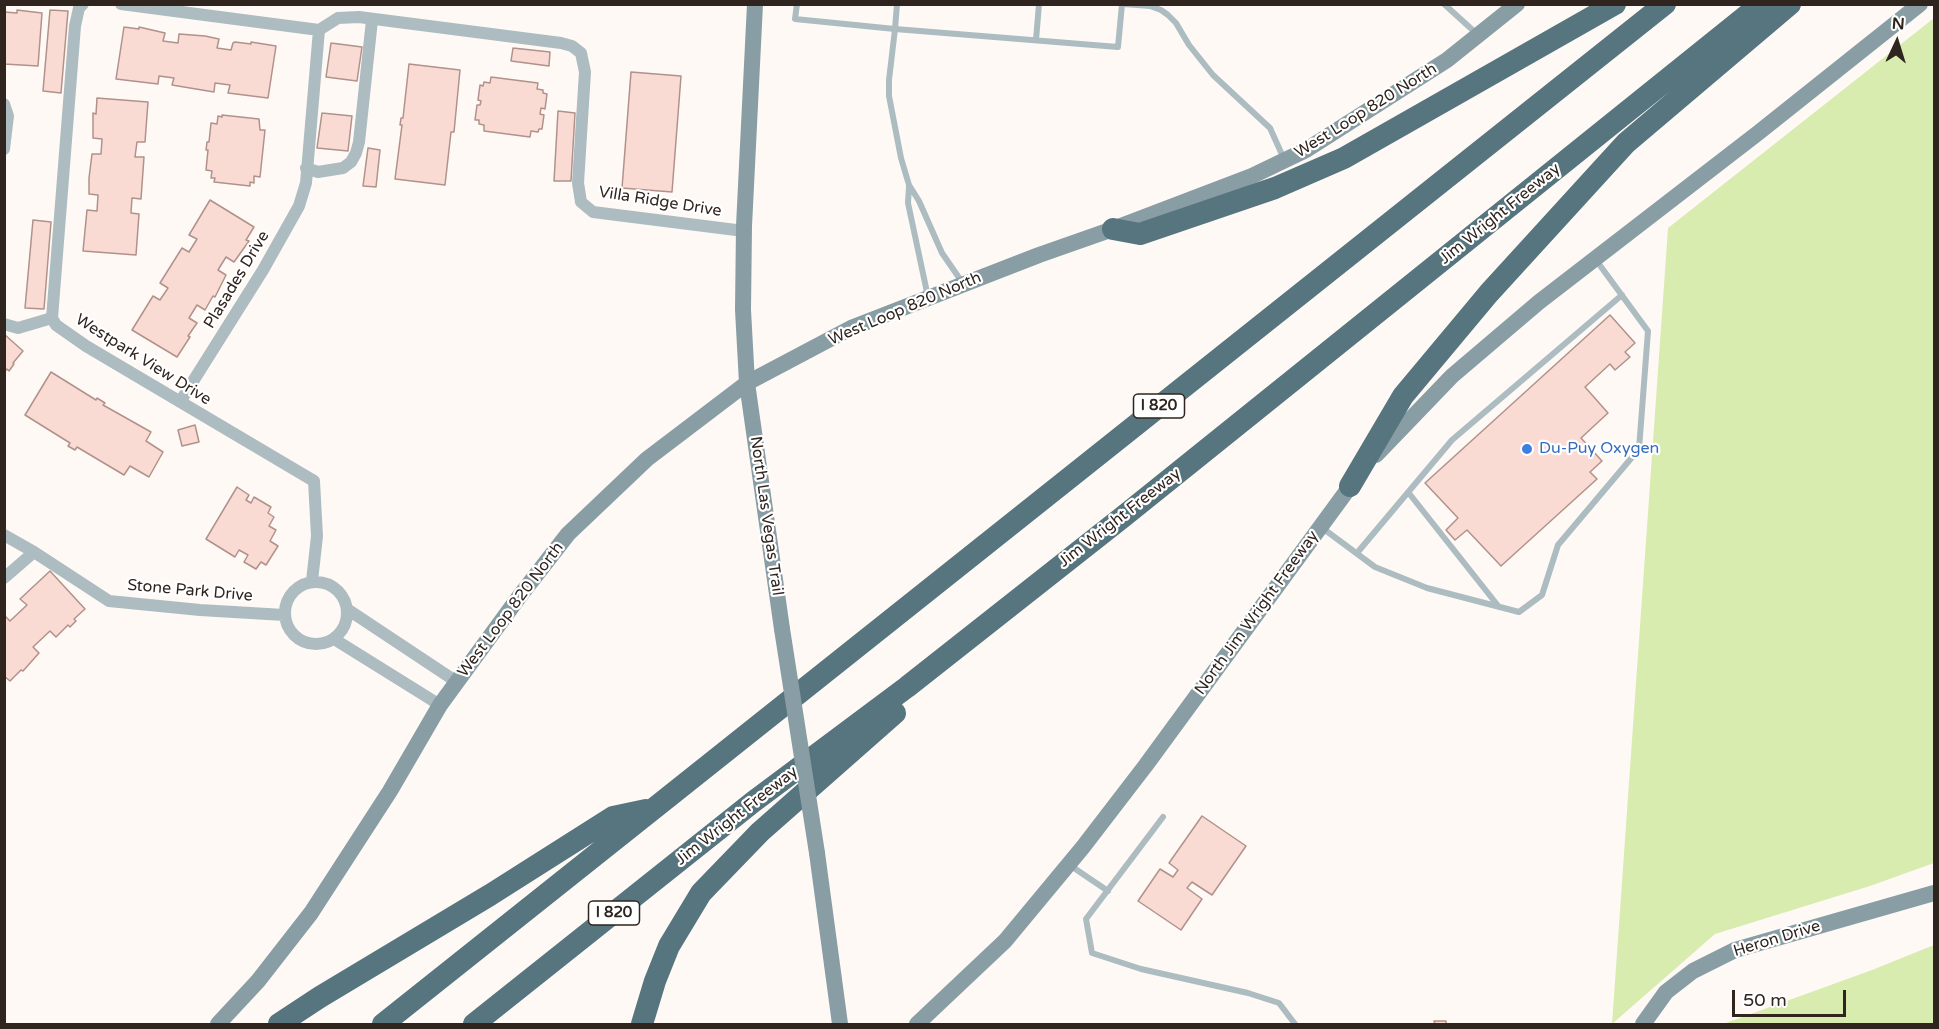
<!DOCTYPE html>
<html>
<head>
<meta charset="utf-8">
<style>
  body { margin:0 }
  #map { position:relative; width:1939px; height:1029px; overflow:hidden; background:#fff9f6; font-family:"Varela Round",sans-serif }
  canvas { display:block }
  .frame { position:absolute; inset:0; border:6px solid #2f241e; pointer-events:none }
  .north { position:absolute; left:1867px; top:12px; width:60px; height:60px; -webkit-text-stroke:4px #fff; paint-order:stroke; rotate:4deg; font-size:16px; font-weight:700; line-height:24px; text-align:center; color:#2f241e }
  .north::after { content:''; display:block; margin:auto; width:21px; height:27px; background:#2f241e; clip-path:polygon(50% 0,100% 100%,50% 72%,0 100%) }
  .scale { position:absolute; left:1732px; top:990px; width:114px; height:27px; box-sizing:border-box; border:3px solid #2f241e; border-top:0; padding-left:8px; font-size:18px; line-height:21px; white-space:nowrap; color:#2f241e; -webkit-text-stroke:4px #fff; paint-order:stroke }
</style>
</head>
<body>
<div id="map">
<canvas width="1939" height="1029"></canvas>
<div class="frame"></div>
<div class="north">N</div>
<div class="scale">50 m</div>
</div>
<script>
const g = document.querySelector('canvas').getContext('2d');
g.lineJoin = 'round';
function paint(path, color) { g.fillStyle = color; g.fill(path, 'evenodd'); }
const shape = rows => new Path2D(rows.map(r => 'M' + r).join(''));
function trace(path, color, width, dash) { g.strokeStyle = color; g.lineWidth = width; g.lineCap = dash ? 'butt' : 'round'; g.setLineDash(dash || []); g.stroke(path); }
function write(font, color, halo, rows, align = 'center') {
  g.font = font + ' "Varela Round",sans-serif'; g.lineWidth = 4.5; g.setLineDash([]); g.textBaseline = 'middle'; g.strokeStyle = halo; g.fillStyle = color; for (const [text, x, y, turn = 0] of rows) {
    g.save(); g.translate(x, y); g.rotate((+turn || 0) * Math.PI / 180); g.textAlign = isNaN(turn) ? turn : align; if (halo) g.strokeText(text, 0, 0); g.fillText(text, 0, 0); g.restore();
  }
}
const green = shape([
  [1934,18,1934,863,1870,886,1715,934,1612,1024,1668,228],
  [1934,945,1934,1024,1723,1024,1872,970]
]);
const building = shape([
  [17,10,42,13,38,66,4,64,4,12,17,13,17,10],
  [50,10,68,11,61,93,43,91,50,10],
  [124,27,139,29,139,27,165,33,163,41,178,43,179,34,205,36,219,39,217,48,231,50,233,43,235,42,251,44,251,42,276,46,268,98,228,93,230,85,215,83,214,92,172,85,174,78,159,76,158,84,116,79,124,27],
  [331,43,362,47,357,81,326,77,331,43],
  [513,48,550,52,549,66,511,61,513,48],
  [409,64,460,70,454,132,451,132,445,185,395,179,402,125,400,125,401,118,403,118,409,64],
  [631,72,681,76,672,192,622,188,631,72],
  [491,77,538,83,537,89,543,90,543,93,547,94,545,109,541,108,540,114,544,115,542,129,539,129,538,132,531,131,530,137,484,131,484,125,479,124,479,120,475,120,477,105,480,105,481,101,478,100,480,85,483,86,484,82,490,83,491,77],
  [97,98,148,102,145,142,137,142,135,157,144,157,141,199,132,198,131,213,139,214,136,255,83,251,87,210,97,211,98,195,89,194,89,178,92,154,101,154,102,139,93,138,93,113,96,114,97,98],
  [558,111,575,113,571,181,554,181,558,111],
  [322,113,352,116,348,151,317,148,322,113],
  [222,115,259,119,260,130,265,130,260,177,254,176,254,183,250,182,250,186,214,182,215,178,211,178,212,171,206,170,208,150,206,150,207,142,209,142,211,123,217,124,218,116,222,117,222,115],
  [368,148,380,150,376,187,363,186,368,148],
  [210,200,254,227,246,240,249,241,234,262,226,257,218,270,226,275,215,297,213,296,205,310,197,305,189,318,197,323,188,336,190,337,177,357,132,330,153,296,160,300,168,288,160,283,182,248,189,252,197,239,189,235,210,200],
  [33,220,51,222,44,309,25,308,33,220],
  [1610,315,1635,343,1625,352,1630,357,1615,370,1610,364,1585,387,1608,413,1581,438,1602,461,1590,472,1597,479,1501,566,1467,530,1455,540,1446,530,1458,518,1425,483,1610,315],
  [4,334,23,351,13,363,14,364,9,371,7,369,4,372,4,334],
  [51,372,96,400,97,398,105,403,103,405,151,432,146,441,163,452,149,477,130,466,124,475,77,447,75,450,68,446,70,443,25,415,51,372],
  [195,425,199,442,182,446,178,430,195,425],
  [237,487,249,495,246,500,251,503,254,497,271,507,268,513,274,517,269,526,276,530,270,541,278,546,266,565,261,562,256,569,244,562,248,555,239,550,235,557,206,539,237,487],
  [50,571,85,609,74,619,76,621,70,627,68,625,56,637,50,631,33,647,39,653,23,671,21,670,10,681,4,676,4,615,10,621,27,605,20,599,50,571],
  [1202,816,1246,846,1212,895,1192,882,1187,888,1202,899,1181,930,1138,901,1160,869,1173,877,1178,870,1169,863,1202,816],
  [1434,1021,1446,1021,1446,1024,1435,1024,1434,1021]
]);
const lane = shape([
  [797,4,795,19,895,29,897,4],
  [1124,4,1150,6,1161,10,1168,15,1176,23,1189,45,1213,75,1270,128,1284,159],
  [1444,4,1477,34],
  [1036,40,1039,4],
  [909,186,908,203,928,297],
  [962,282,942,253,919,201,909,185,901,158,889,96,889,80,895,29,1118,47,1122,4],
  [1408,492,1499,607],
  [1321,527,1375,567,1427,588,1519,612,1542,595,1558,545,1639,449,1648,331,1596,260],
  [1357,553,1452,440,1622,295],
  [1163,817,1086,919,1092,953,1141,969,1248,993,1279,1003,1295,1024],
  [1071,866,1108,891]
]);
const street = shape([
  [83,4,79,8,75,26,52,318,56,325,86,346,314,481,317,536,312,581],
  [121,4,319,30,338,18,359,17,561,43,572,46,581,53,585,72,578,183,581,202,593,212,744,231],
  [4,104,8,116,4,149],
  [306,168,318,172,343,168,351,162,356,153,359,142,372,20],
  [4,324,18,328,52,318],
  [180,402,263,270,299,206,306,183,319,30],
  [4,535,34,552,109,601,200,610,284,615],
  [4,578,34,552],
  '285 613a31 31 0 1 1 62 0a31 31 0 1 1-62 0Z',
  [347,609,457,682],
  [334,639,440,705]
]);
const secondary = shape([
  [755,4,744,226,743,310,747,383,782,629],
  [1376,455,1452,376,1539,302,1758,133,1920,4],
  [817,853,840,1024],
  [218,1024,258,981,311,913,390,791,440,705,519,597,568,534,647,459,747,383,851,328,1039,255,1113,229,1252,176,1306,150,1447,60,1517,4],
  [917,1024,1005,941,1083,847,1146,765,1357,477],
  [1643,1024,1666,992,1693,971,1735,950,1934,893]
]);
const highway = shape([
  [1113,229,1140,234,1275,188,1344,158,1615,4],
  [1350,486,1403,396,1489,293,1626,143,1790,4],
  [279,1024,320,997,490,895,613,817,646,810],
  [383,1024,1665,4],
  [474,1024,753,802,907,687,1124,516,1761,4],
  [642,1024,655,981,669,946,701,893,760,832,895,713]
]);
const secondaryBridge = shape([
  [782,629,817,853]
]);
const markers = [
  [1527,449,6,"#3f7fe0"]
];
const shields = [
  [1159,406,51],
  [614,913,51]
];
const shieldNames = [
  ["I 820",1159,406],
  ["I 820",614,913]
];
const streetNames = [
  ["West Loop 820 North",1366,111,-32],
  ["Villa Ridge Drive",660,202,9],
  ["Jim Wright Freeway",1500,214,-39],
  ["Plasades Drive",237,280,-59],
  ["West Loop 820 North",905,309,-23],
  ["Westpark View Drive",143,360,32],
  ["North Las Vegas Trail",766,516,82],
  ["Jim Wright Freeway",1120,518,-38],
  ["Stone Park Drive",190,591,5],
  ["West Loop 820 North",511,610,-53],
  ["North Jim Wright Freeway",1257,613,-54],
  ["Jim Wright Freeway",737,816,-38],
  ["Heron Drive",1777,939,-17]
];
const shopNames = [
  ["Du-Puy Oxygen",1539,449]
];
paint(green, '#d8ecaf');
paint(building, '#f9dbd4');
trace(building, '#b0928b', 1.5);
trace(lane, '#adbcc0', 6);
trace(street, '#adbcc0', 12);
trace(secondary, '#889ea4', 16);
trace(highway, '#56757e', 22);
trace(secondaryBridge, '#889ea4', 16);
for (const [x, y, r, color] of markers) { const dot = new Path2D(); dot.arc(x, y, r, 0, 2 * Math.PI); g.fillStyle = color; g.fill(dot); trace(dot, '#fff', 2); }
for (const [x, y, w] of shields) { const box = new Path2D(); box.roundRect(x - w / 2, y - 12, w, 24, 4.5); g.fillStyle = '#fff'; g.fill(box); trace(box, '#2f241e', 1.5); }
write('bold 15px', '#2f241e', null, shieldNames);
write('16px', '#2f241e', '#fff', streetNames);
write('16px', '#366cbe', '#fff', shopNames, 'left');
</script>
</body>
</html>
